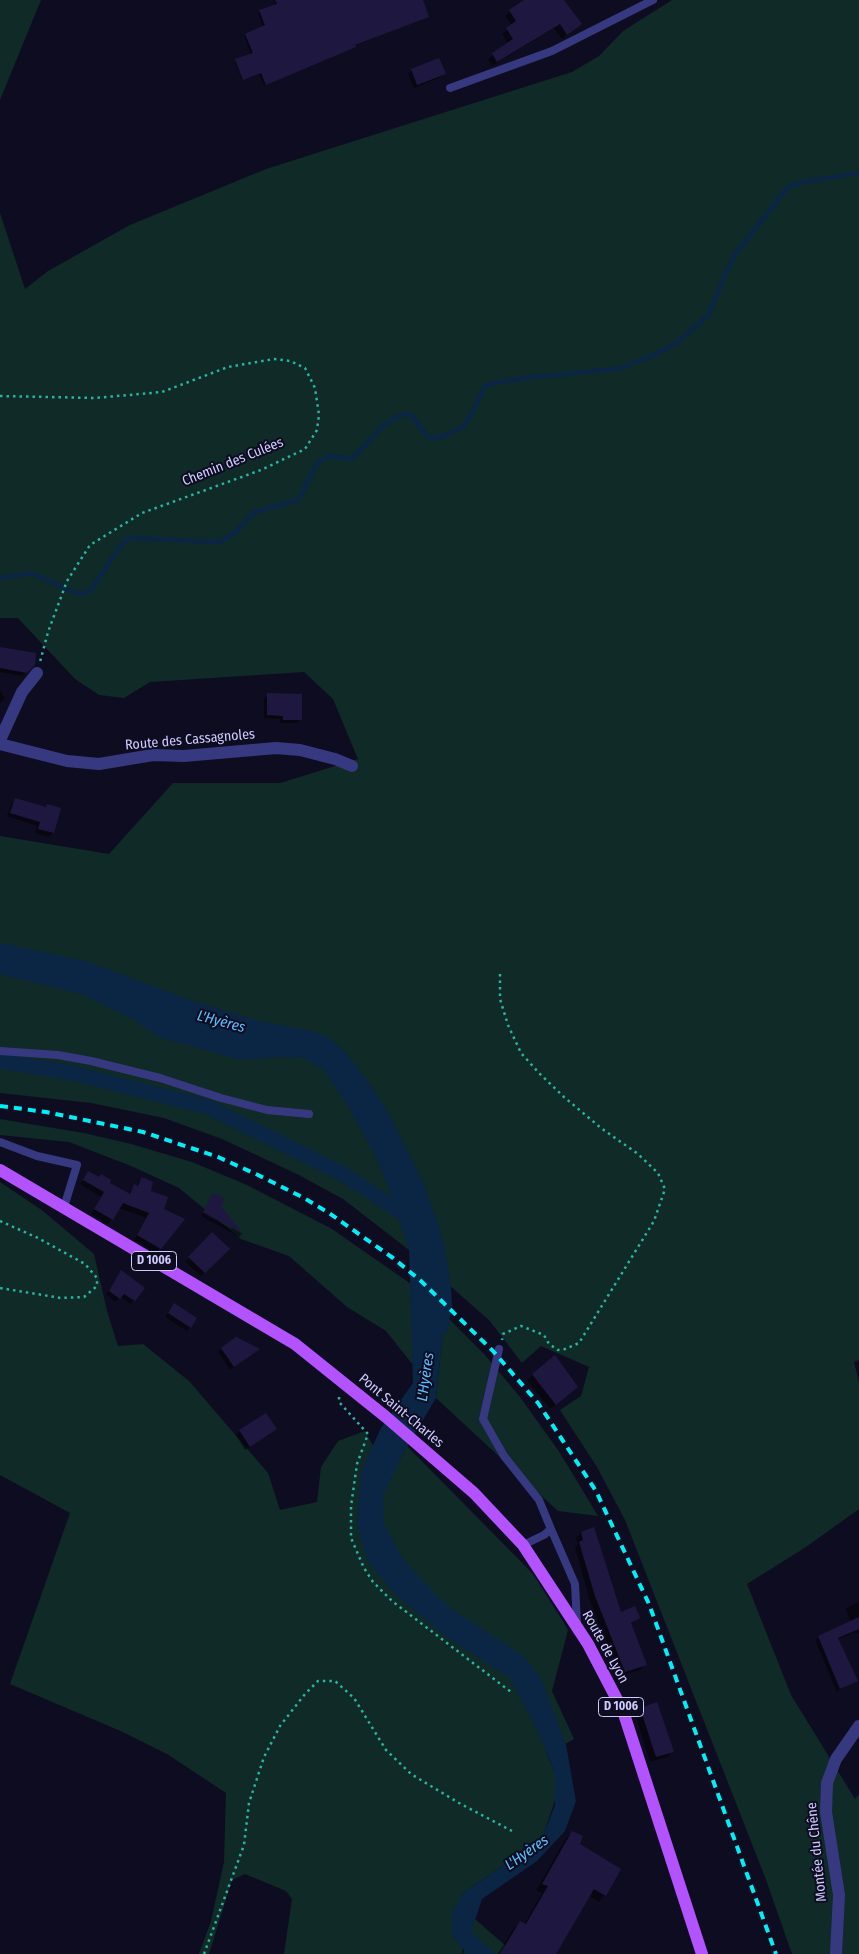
<!DOCTYPE html>
<html>
<head>
<meta charset="utf-8">
<style>
  body { margin:0 }
  canvas { display:block; background:#0e0c20 }
</style>
</head>
<body>
<canvas width="859" height="1954"></canvas>
<script>
const g = document.querySelector('canvas').getContext('2d');
g.lineJoin = 'round';
function paint(path, color) { g.fillStyle = color; g.fill(path, 'evenodd'); }
const shape = rows => new Path2D(rows.map(r => 'M' + r).join(''));
function trace(path, color, width, dash) { g.strokeStyle = color; g.lineWidth = width; g.lineCap = dash ? 'butt' : 'round'; g.setLineDash(dash || []); g.stroke(path); }
function write(font, color, halo, rows, align = 'center') {
  g.font = font + ' "Fira Sans Condensed",sans-serif'; g.lineWidth = 4; g.setLineDash([]); g.textBaseline = 'middle'; g.strokeStyle = halo; g.fillStyle = color; for (const [text, x, y, turn = 0] of rows) {
    g.save(); g.translate(x, y); g.rotate((+turn || 0) * Math.PI / 180); g.textAlign = isNaN(turn) ? turn : align; if (halo) g.strokeText(text, 0, 0); g.fillText(text, 0, 0); g.restore();
  }
}
const green = shape([
  [0,0,41,0,0,100],
  [672,0,859,0,859,1360,854,1362,859,1382,859,1509,806,1547,747,1584,791,1695,855,1799,859,1794,859,1954,792,1954,765,1877,625,1520,597,1467,560,1410,581,1396,589,1367,541,1346,522,1363,489,1320,409,1250,343,1199,297,1174,222,1139,164,1118,91,1103,0,1093,0,836,109,854,173,783,280,783,358,759,333,699,304,672,150,682,124,698,99,695,75,679,18,618,0,618,0,213,25,289,48,271,130,225,266,169,572,72,599,56,623,31],
  [0,1119,84,1133,131,1144,192,1162,247,1185,332,1229,411,1284,413,1365,386,1331,347,1307,289,1256,241,1239,179,1188,131,1166,69,1142,0,1135],
  [0,1182,43,1211,94,1254,107,1311,118,1346,143,1344,189,1381,268,1473,280,1510,317,1502,321,1467,338,1441,365,1431,392,1480,391,1477,407,1446,533,1574,564,1623,568,1630,552,1691,574,1739,547,1754,555,1774,555,1800,544,1834,519,1855,463,1893,452,1935,463,1948,462,1954,284,1954,292,1899,286,1891,245,1874,232,1880,209,1954,199,1954,211,1921,224,1862,226,1793,167,1754,123,1732,10,1684,70,1513,0,1475],
  [441,1311,485,1355,520,1397,560,1453,598,1516,558,1511,436,1398,443,1330],
  [475,1919,515,1954,463,1954]
]);
const water = shape([
  [0,956,83,974,190,1014,306,1043,322,1049,337,1062,363,1097,379,1123,410,1186,426,1228,438,1289,443,1330,436,1398,404,1452,383,1495,384,1524,403,1559,429,1588,450,1608,522,1655,539,1675,566,1745,576,1801,565,1831,537,1861,482,1899,471,1932,495,1954,467,1954,452,1935,452,1913,463,1893,519,1855,544,1834,555,1805,555,1774,539,1733,510,1678,444,1635,396,1595,368,1562,357,1523,361,1471,381,1428,413,1383,409,1250,390,1191,374,1153,348,1106,324,1070,304,1058,278,1057,241,1060,159,1037,133,1019,82,994,0,974]
]);
const shadow = shape([
  [274,0,422,0,428,17,354,46,353,48,264,85,259,74,242,80,235,62,251,55,244,36,263,27,258,13,276,6],
  [545,0,562,0,580,24,562,39,554,28,492,66,488,59,508,44,502,34,512,26,505,16,510,11],
  [412,70,444,74,441,77,414,88,408,74],
  [0,648,34,665,22,676,0,672],
  [0,690,5,698,0,703],
  [268,695,301,719,297,723,280,723,280,719,264,718,264,698],
  [15,799,44,808,47,805,60,809,53,833,49,837,35,833,37,826,7,816,12,803],
  [89,1173,128,1195,130,1190,134,1186,136,1186,142,1179,163,1209,160,1248,156,1253,134,1240,146,1218,119,1208,108,1224,91,1214,101,1197,80,1184],
  [214,1194,219,1207,242,1234,239,1237,201,1216,202,1213,232,1229,232,1227,203,1211],
  [212,1234,228,1249,201,1276,185,1262],
  [121,1272,134,1300,131,1304,120,1297,116,1302,106,1295],
  [174,1305,190,1327,187,1331,165,1317],
  [222,1348,255,1352,230,1370,218,1352],
  [533,1375,570,1393,550,1409,527,1380],
  [240,1431,272,1432,245,1450,236,1435],
  [581,1533,620,1613,639,1618,630,1625,645,1665,640,1670,620,1676,590,1601,575,1548,578,1544,576,1538],
  [859,1601,859,1633,857,1634,855,1632,837,1640,856,1680,837,1692,815,1640,819,1637,851,1622,845,1609],
  [641,1709,673,1751,667,1757,650,1762,635,1714],
  [572,1832,605,1895,599,1902,589,1896,555,1954,498,1954,513,1929,520,1922,524,1925,542,1893,536,1891,565,1839]
]);
const stream = shape([
  [0,578,31,573,76,593,87,593,93,587,121,545,128,538,220,542,237,531,254,512,298,500,318,462,330,456,352,459,381,428,391,420,401,415,407,414,411,415,428,437,441,437,463,427,472,413,485,386,498,382,534,377,617,369,650,357,678,342,708,316,728,268,736,253,788,187,803,182,859,173]
]);
const canal = shape([
  [0,1061,72,1073,208,1107,341,1173,426,1228]
]);
const river = shape([
  [0,956,83,974,190,1014,257,1034,306,1043,322,1049,337,1062,363,1097,379,1123,410,1186,426,1228,432,1253,438,1289,439,1304,436,1324]
]);
const building = shape([
  [275,0,423,0,429,17,355,45,356,47,266,85,261,73,243,80,235,59,253,53,245,34,265,25,259,10,277,4],
  [524,0,564,0,582,24,567,35,560,24,497,62,492,53,513,39,506,28,516,21,509,10],
  [439,58,446,74,417,85,411,69],
  [0,647,36,653,35,665,27,673,0,668],
  [267,693,302,694,302,720,283,720,283,716,267,715],
  [15,798,46,807,47,804,61,808,54,833,38,829,40,822,10,813],
  [88,1171,99,1177,101,1174,111,1180,110,1183,130,1194,134,1184,138,1186,142,1177,153,1182,151,1191,168,1197,164,1209,185,1219,161,1249,137,1235,149,1213,123,1203,113,1220,94,1209,104,1192,83,1180],
  [213,1193,225,1199,221,1206,243,1234,203,1212],
  [212,1232,230,1249,205,1273,188,1257],
  [121,1270,145,1288,135,1301,124,1294,120,1299,109,1291],
  [174,1303,197,1318,191,1328,168,1313],
  [236,1337,260,1349,234,1367,221,1348],
  [555,1355,578,1387,556,1405,532,1374],
  [266,1413,277,1429,250,1447,239,1430],
  [594,1527,621,1612,635,1606,640,1618,631,1623,647,1665,625,1672,595,1596,579,1542,583,1540,581,1532],
  [859,1617,859,1629,838,1638,858,1681,840,1689,818,1636],
  [657,1702,674,1752,656,1757,640,1708],
  [572,1831,583,1836,580,1844,621,1869,606,1896,594,1889,556,1954,500,1954,520,1921,526,1924,548,1886,542,1884]
]);
const path = shape([
  [0,396,95,398,162,392,228,367,274,359,290,361,305,368,315,388,319,415,317,430,305,449,261,470,142,513,90,545,67,581,48,632,40,662],
  [500,974,500,999,508,1025,521,1053,539,1073,564,1097,601,1128,638,1154,658,1173,665,1189,654,1221,579,1343,565,1349,558,1350,549,1344,544,1335,521,1326,503,1334,502,1340],
  [0,1221,38,1238,85,1264,97,1278,97,1286,84,1297,61,1298,0,1288],
  [339,1397,339,1402,368,1434,357,1464,351,1506,351,1538,364,1568,373,1582,392,1601,511,1692],
  [204,1954,244,1845,249,1803,264,1757,280,1726,305,1694,318,1681,335,1681,354,1698,386,1750,411,1774,459,1803,512,1831]
]);
const service = shape([
  [450,88,552,51,653,0],
  [0,1051,58,1055,91,1061,160,1078,221,1098,267,1110,309,1114],
  [0,1142,37,1156,77,1165,64,1207],
  [499,1349,483,1419,504,1456,539,1500,551,1529,544,1535,523,1545],
  [551,1529,575,1584,577,1624]
]);
const minor = shape([
  [0,740,22,692,37,673],
  [0,744,67,761,99,764,153,755,184,756,276,748,300,750,335,759,352,766]
]);
const tertiary = shape([
  [836,1954,839,1895,826,1812,827,1783,836,1759,859,1726]
]);
const primary = shape([
  [0,1170,295,1344,386,1417,474,1493,523,1545,588,1644,623,1711,702,1954]
]);
const rail = shape([
  [0,1106,46,1112,143,1132,218,1157,258,1175,304,1198,329,1213,393,1258,421,1281,493,1351,538,1403,596,1491,649,1604,776,1954]
]);
const shields = [
  [154,1261,45],
  [621,1707,45]
];
const shieldNames = [
  ["D 1006",154,1261],
  ["D 1006",621,1707]
];
const streetNames = [
  ["Chemin des Culées",233,462,-22],
  ["Route des Cassagnoles",190,740,-5],
  ["Pont Saint-Charles",401,1411,40],
  ["Route de Lyon",605,1647,61],
  ["Montée du Chêne",817,1852,-96]
];
const waterNames = [
  ["L'Hyères",221,1022,15],
  ["L'Hyères",426,1377,-82],
  ["L'Hyères",527,1853,-35]
];
paint(green, '#0f2a27');
paint(water, '#0b2545');
paint(shadow, '#0007');
trace(stream, '#0b2545', 4.5);
trace(canal, '#0b2545', 15);
trace(river, '#0b2545', 26);
paint(building, '#1e1841');
trace(path, '#2cb3a1', 2.5, [2.5, 4]);
trace(service, '#373980', 8);
trace(minor, '#373980', 12);
trace(tertiary, '#373980', 12);
trace(primary, '#b253ff', 12);
trace(rail, '#00f0f7', 4, [8, 6]);
for (const [x, y, w] of shields) { const box = new Path2D(); box.roundRect(x - w / 2, y - 9.5, w, 19, 4); g.fillStyle = '#0e0c20'; g.fill(box); trace(box, '#ceccff', 1); }
write('bold 12px', '#ceccff', null, shieldNames);
write('14px', '#ceccff', '#0e0c20', streetNames);
write('italic 15px', '#5abfff', '#0e0c20', waterNames);
</script>
</body>
</html>
